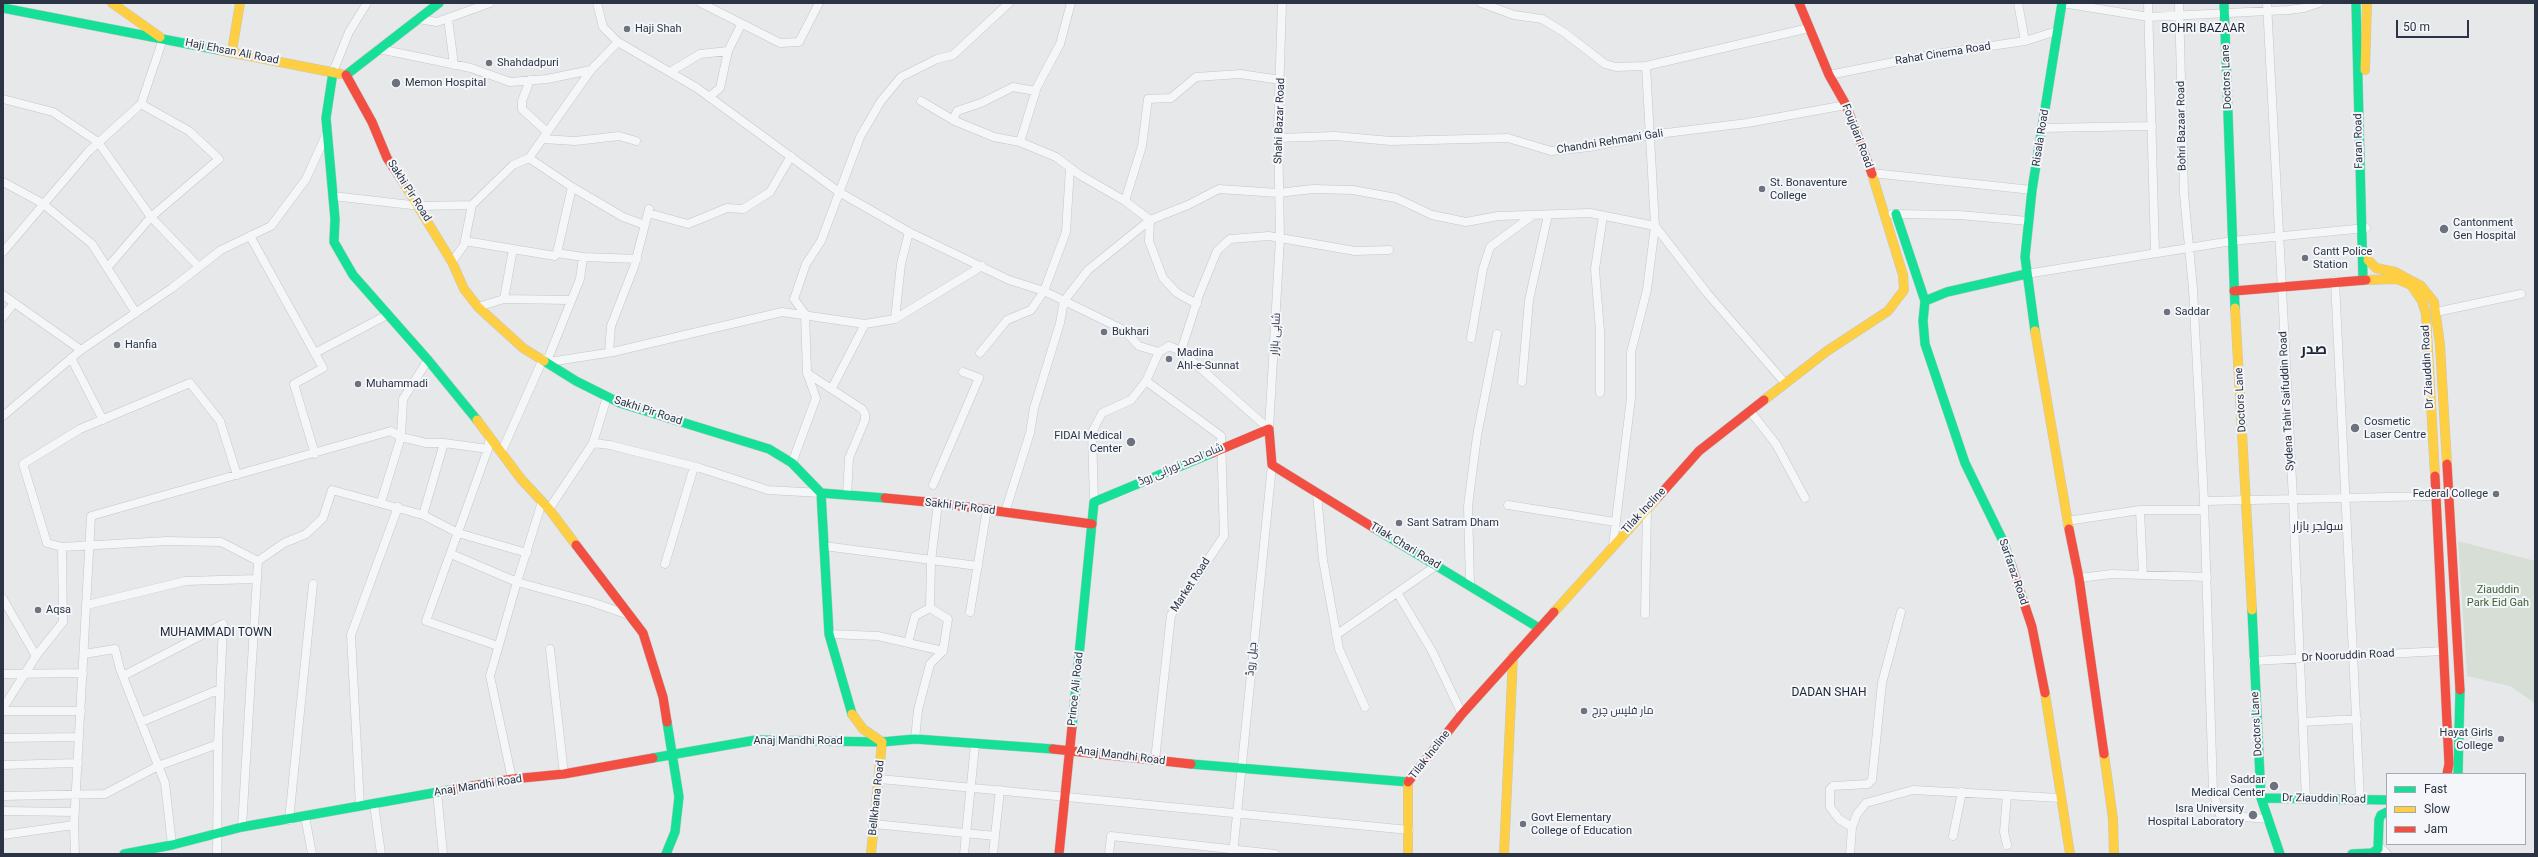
<!DOCTYPE html>
<html>
<head>
<meta charset="utf-8">
<style>
  body { margin:0 }
  #map { position:relative; width:2538px; height:857px; overflow:hidden; background:#e6e8ea; font-family:Roboto,sans-serif }
  canvas { display:block }
  .frame { position:absolute; inset:0; border:4px solid #2b3445; pointer-events:none }
  .legend { position:absolute; left:2386px; top:773px; width:140px; height:72px; box-sizing:border-box; background:#f4f6f9; border:1px solid #a4a8b1; margin:0; padding:5px 7px; list-style:none; font-size:12px; color:#2b3445 }
  .legend li { display:flex; align-items:center; gap:8px; height:20px }
  .legend b { width:20px; border:1px solid #a4a8b1 }
  .scale { position:absolute; left:2396px; top:20px; width:73px; height:18px; box-sizing:border-box; border:2px solid #2b3445; border-top:0; padding-left:5px; font-size:12px; line-height:14px; white-space:nowrap; color:#2b3445; -webkit-text-stroke:3px #f4f6f9; paint-order:stroke }
</style>
</head>
<body>
<div id="map">
<canvas width="2538" height="857"></canvas>
<div class="frame"></div>
<ul class="legend">
<li><b style="height:5px;background:#16e098"></b>Fast</li>
<li><b style="height:5px;background:#ffcf43"></b>Slow</li>
<li><b style="height:5px;background:#f24e42"></b>Jam</li>
</ul>
<div class="scale">50 m</div>
</div>
<script>
const g = document.querySelector('canvas').getContext('2d');
g.lineJoin = 'round';
function paint(path, color) { g.fillStyle = color; g.fill(path, 'evenodd'); }
const shape = rows => new Path2D(rows.map(r => 'M' + r).join(''));
function trace(path, color, width, dash) { g.strokeStyle = color; g.lineWidth = width; g.lineCap = dash ? 'butt' : 'round'; g.setLineDash(dash || []); g.stroke(path); }
function write(font, color, halo, rows, align = 'center') {
  g.font = font + ' Roboto,Cairo,sans-serif'; g.lineWidth = 4; g.setLineDash([]); g.textBaseline = 'middle'; g.strokeStyle = halo; g.fillStyle = color; for (const [text, x, y, turn = 0] of rows) {
    g.save(); g.translate(x, y); g.rotate((+turn || 0) * Math.PI / 180); g.textAlign = isNaN(turn) ? turn : align; if (halo) g.strokeText(text, 0, 0); g.fillText(text, 0, 0); g.restore();
  }
}
const green = shape([
  [2458,541,2535,561,2535,703,2510,686,2467,676]
]);
const street = shape([
  [701,3,780,43,799,42,819,3],
  [1481,3,1514,15,1542,19,1565,33,1605,64,1616,67,1646,66,1655,226,1647,290,1631,352,1631,398,1613,545],
  [2018,3,2025,41],
  [2062,3,2149,17,2288,10,2304,8,2319,3],
  [2148,3,2155,253],
  [2179,3,2184,194,2193,289,2204,501,2213,791,2220,815,2268,819],
  [2267,3,2293,499,2306,799],
  [448,18,454,65],
  [418,19,437,22,490,3],
  [618,42,697,88,839,192,909,232,1009,280,1044,291,1124,330,1139,346,1159,352,1169,346,1181,351,1269,429],
  [379,49,471,68,510,82,547,79,591,70],
  [1646,66,1809,28],
  [333,72,349,32,367,3],
  [670,72,700,54,728,51],
  [1829,75,1929,55,2025,41,2057,31],
  [530,80,522,101,522,109,547,132],
  [709,97,720,88,728,51,741,25],
  [3,99,53,112,98,142,151,217,199,267],
  [921,101,955,121,994,137,1020,142,1056,157,1080,175,1125,201,1150,220],
  [953,120,957,111,981,103,1013,87,1035,91],
  [2042,128,2152,126],
  [1278,138,1335,136,1391,141,1508,138,1551,151,1590,147,1650,135,1747,123,1846,105],
  [543,139,575,141,619,136,636,141],
  [1020,142,1037,87,1060,44,1071,3],
  [529,158,572,187,623,217,645,225],
  [1872,173,2032,190],
  [3,182,42,203,92,244,136,313],
  [333,196,420,206,472,205,513,165,529,158,591,70,618,42,603,27,597,3],
  [1125,201,1142,146,1148,99,1171,98,1196,77,1240,74,1281,80],
  [648,213,688,224,727,208,743,209,770,192,791,156],
  [1892,214,1959,215,2028,221],
  [1150,220,1149,241,1163,278,1177,293,1197,304],
  [250,236,323,368,294,384,315,454],
  [465,241,555,256,557,253,572,187],
  [3,252,88,152,141,104,163,39],
  [557,253,583,257,637,259],
  [452,262,464,245,472,205],
  [107,268,151,217,219,159,189,131,141,104],
  [2026,274,2232,241,2366,228],
  [2335,281,2360,799],
  [3,295,81,350],
  [504,299,513,249],
  [478,307,504,299,570,300],
  [2436,312,2521,294],
  [3,317,14,303],
  [895,319,901,264,909,232],
  [1471,338,1483,269,1490,247,1533,215],
  [1181,351,1199,295,1217,251,1230,239,1269,236,1355,251,1389,250],
  [609,352,611,326,634,267,649,209],
  [315,353,387,315],
  [980,353,1007,320,1031,310,1044,291,1066,232,1070,168],
  [71,358,103,420],
  [547,361,580,279,583,257],
  [549,362,613,352,782,312,865,324,895,319,982,266],
  [807,373,862,409,865,414,865,420,849,458,847,495],
  [1146,381,1159,352],
  [1522,382,1529,300,1548,215],
  [832,388,865,324],
  [1600,393,1600,331,1595,269,1603,216],
  [1750,411,1776,444,1805,498],
  [3,416,81,350,172,288,221,250,271,226,306,179,326,135],
  [1269,429,1280,238,1278,128,1282,3],
  [593,443,610,445,700,468,768,490,821,493],
  [488,449,426,621,498,646],
  [502,451,543,359],
  [792,463,816,398,807,373,805,314,794,299,806,264,821,241,860,137,881,101,901,77,937,59,953,55,1009,3],
  [933,485,979,378,963,372],
  [1317,494,1323,560,1339,649,1365,707],
  [2204,501,2436,496],
  [381,502,401,437,403,399,428,360],
  [1094,502,1092,432,1102,413,1131,400,1146,381,1221,436,1224,536,1171,615,1155,760],
  [1508,505,1615,522],
  [549,509,593,443,607,397],
  [2140,510,2143,575],
  [1005,512,1030,433,1034,408,1060,323,1064,301,1088,270,1150,220,1188,205,1219,189,1278,193,1313,189,1353,190,1396,198,1432,215,1466,222,1498,216,1590,213,1655,226,1707,293,1785,383],
  [423,515,444,443],
  [2067,521,2140,510,2204,510],
  [824,546,978,566],
  [62,547,47,543,23,464,80,429,190,383,220,421,237,475],
  [451,554,517,582,591,602,629,615],
  [258,561,284,543,306,534,323,518,332,490,423,515,458,533,527,553],
  [665,564,694,467],
  [2079,578,2112,574,2207,577],
  [1470,584,1468,506,1477,436,1497,334],
  [1398,594,1432,651,1462,714],
  [3,599,36,656,3,708],
  [87,605,185,581,257,579],
  [970,612,987,509],
  [1645,614,1647,508],
  [829,634,878,636,943,651],
  [1336,635,1437,565],
  [908,643,915,616,930,608],
  [550,649,564,774],
  [84,654,115,649,120,669,165,783,172,845],
  [36,656,63,622,62,547,166,541,221,542,258,561],
  [2253,661,2443,651],
  [3,674,83,673],
  [123,676,223,624,218,744,217,854],
  [3,711,81,711],
  [141,722,220,689],
  [2303,722,2357,719],
  [3,738,79,737],
  [915,739,918,710,930,664,943,651,948,619,930,608,931,561,938,503],
  [3,765,78,763],
  [512,779,490,676,517,582,542,502],
  [880,779,1409,830],
  [437,792,443,854],
  [3,796,105,794,158,766,218,744],
  [374,804,381,854],
  [360,806,351,635,398,507],
  [3,811,75,812],
  [305,816,312,854],
  [289,820,313,584],
  [874,824,995,836],
  [242,827,258,561],
  [1852,827,1839,819,1830,807,1830,789,1833,786,1868,784,1872,780,1882,683,1901,612],
  [3,835,74,825],
  [1953,836,1962,792],
  [2007,845,2004,832,2007,795],
  [2380,847,2387,854],
  [75,854,74,825,91,516,391,431,401,437,426,443,444,443,488,449,490,437],
  [964,854,975,745],
  [993,854,1000,790],
  [1109,854,1111,836,1275,854],
  [1233,854,1272,465],
  [1850,854,1852,827,1857,814,1866,803,1913,790,2060,798]
]);
const fast = shape([
  [2224,3,2235,308],
  [2356,3,2363,280],
  [3,8,219,50],
  [333,72,326,118,335,219,334,242,353,275,428,360,477,420],
  [346,75,439,3],
  [1896,214,1925,301,1923,321,1925,344,1965,463,2003,541,2012,567],
  [1925,301,1947,292,2026,274],
  [2035,331,2025,257,2032,190,2062,3],
  [544,361,576,381,620,403,769,449,792,463,821,493,885,498],
  [821,493,829,634,852,714],
  [1374,528,1539,628],
  [2252,610,2261,798,2280,854],
  [1072,727,1094,502,1212,453],
  [653,758,756,740,882,742,915,739,1053,749],
  [1191,764,1408,782],
  [2458,774,2460,690],
  [2261,798,2387,800],
  [124,854,172,845,242,827,450,790],
  [666,854,675,832,679,797,667,722],
  [2352,854,2372,853,2378,849,2379,820,2381,815,2387,812]
]);
const slow = shape([
  [112,3,160,37],
  [219,50,341,74],
  [232,51,240,3],
  [2365,70,2367,3],
  [403,182,452,262,464,289,478,307,523,348,544,361],
  [2368,260,2376,268,2395,272,2421,286,2434,302,2440,345,2447,464],
  [2366,280,2397,279,2411,285,2422,301,2426,314,2435,476],
  [2235,308,2252,610],
  [2035,331,2069,529],
  [1764,400,1827,351,1888,311,1904,290,1903,275,1872,174],
  [477,420,521,479,549,509,576,545],
  [1554,612,1658,497],
  [2045,693,2070,854],
  [852,714,863,729,882,742,871,854],
  [2104,754,2113,819,2114,854],
  [1408,782,1408,854],
  [1504,854,1513,656]
]);
const jam = shape([
  [1799,3,1829,75,1846,105,1872,174],
  [346,75,372,122,387,158,403,182],
  [2234,291,2366,280],
  [1212,453,1269,429,1272,465,1374,528],
  [2447,464,2460,690],
  [2435,476,2449,764,2447,774],
  [1658,497,1699,451,1764,400],
  [885,498,938,503,1092,524],
  [2069,529,2079,578,2104,754],
  [576,545,643,633,663,697,667,722],
  [2012,567,2032,627,2045,693],
  [1053,749,1191,764],
  [1408,782,1462,714,1554,612],
  [450,790,512,779,564,774,653,758],
  [1059,854,1072,727]
]);
const markers = [
  [627,29,4,"#6c737f"],
  [489,63,4,"#6c737f"],
  [396,83,5,"#6c737f"],
  [1762,189,4,"#6c737f"],
  [2444,229,5,"#6c737f"],
  [2305,258,4,"#6c737f"],
  [2167,312,4,"#6c737f"],
  [1104,332,4,"#6c737f"],
  [117,345,4,"#6c737f"],
  [1169,359,4,"#6c737f"],
  [358,384,4,"#6c737f"],
  [2355,428,5,"#6c737f"],
  [1131,442,5,"#6c737f"],
  [2496,494,4,"#6c737f"],
  [1399,523,4,"#6c737f"],
  [38,610,4,"#6c737f"],
  [1584,711,4,"#6c737f"],
  [2501,739,4,"#6c737f"],
  [2274,786,5,"#6c737f"],
  [2253,815,5,"#6c737f"],
  [1523,824,4,"#6c737f"]
];
const poiNames = [
  ["Haji Shah",635,29],
  ["Shahdadpuri",497,63],
  ["Memon Hospital",405,83],
  ["St. Bonaventure",1770,183],
  ["College",1770,196],
  ["Cantonment",2453,223],
  ["Gen Hospital",2453,236],
  ["Cantt Police",2313,252],
  ["Station",2313,265],
  ["Saddar",2175,312],
  ["Bukhari",1112,332],
  ["Hanfia",125,345],
  ["Madina",1177,353],
  ["Ahl-e-Sunnat",1177,366],
  ["Muhammadi",366,384],
  ["Cosmetic",2364,422],
  ["Laser Centre",2364,435],
  ["FIDAI Medical",1122,436,"right"],
  ["Center",1122,449,"right"],
  ["Federal College",2488,494,"right"],
  ["Sant Satram Dham",1407,523],
  ["Aqsa",46,610],
  ["مار فلپس چرچ",1592,711],
  ["Hayat Girls",2493,733,"right"],
  ["College",2493,746,"right"],
  ["Saddar",2265,780,"right"],
  ["Medical Center",2265,793,"right"],
  ["Isra University",2244,809,"right"],
  ["Hospital Laboratory",2244,822,"right"],
  ["Govt Elementary",1531,818],
  ["College of Education",1531,831]
];
const streetNames = [
  ["Haji Ehsan Ali Road",232,52,11],
  ["Rahat Cinema Road",1943,54,-9],
  ["Doctors Lane",2227,77,-92],
  ["Shahi Bazar Road",1280,121,-88],
  ["Bohri Bazaar Road",2182,126,-91],
  ["Foujdari Road",1857,136,69],
  ["Risala Road",2041,138,-81],
  ["Faran Road",2359,141,-91],
  ["Chandni Rehmani Gali",1610,142,-9],
  ["Sakhi Pir Road",409,191,57],
  ["شاہی بازار",1276,334,-87],
  ["Dr Ziauddin Road",2428,367,-93],
  ["Doctors Lane",2241,400,-93],
  ["Sydena Tahir Saifuddin Road",2287,401,-93],
  ["Sakhi Pir Road",648,411,18],
  ["شاہ احمد نورانی روڈ",1181,465,-23],
  ["Sakhi Pir Road",960,507,7],
  ["Tilak Incline",1644,511,-47],
  ["Tilak Chari Road",1405,546,31],
  ["Sarfaraz Road",2013,572,71],
  ["Market Road",1191,585,-57],
  ["Dr Nooruddin Road",2348,656,-3],
  ["جیل روڈ",1252,659,-85],
  ["Prince Ali Road",1076,689,-84],
  ["Doctors Lane",2257,724,-93],
  ["Anaj Mandhi Road",798,741],
  ["Tilak Incline",1430,755,-52],
  ["Anaj Mandhi Road",1121,756,7],
  ["Anaj Mandhi Road",478,786,-9],
  ["Bellkhana Road",877,798,-84],
  ["Dr Ziauddin Road",2324,799,1]
];
const parkNames = [
  ["Ziauddin",2498,590],
  ["Park Eid Gah",2498,603]
];
const neighbourhoodNames = [
  ["BOHRI BAZAAR",2203,29],
  ["سولجر بازار",2318,527],
  ["MUHAMMADI TOWN",216,633],
  ["DADAN SHAH",1829,693]
];
const districtNames = [
  ["صدر",2314,350]
];
paint(green, '#d6ded6');
trace(street, '#c4c6c8', 9);
trace(fast, '#c4c6c8', 10);
trace(slow, '#c4c6c8', 10);
trace(jam, '#c4c6c8', 10);
trace(street, '#f5f6f7', 8);
trace(fast, '#16e098', 9);
trace(slow, '#ffcf43', 9);
trace(jam, '#f24e42', 9);
for (const [x, y, r, color] of markers) { const dot = new Path2D(); dot.arc(x, y, r, 0, 2 * Math.PI); g.fillStyle = color; g.fill(dot); trace(dot, '#f4f6f9', 1.5); }
write('11px', '#2b3445', '#f4f6f9', poiNames, 'left');
write('11px', '#2b3445', '#f4f6f9', streetNames);
write('11px', '#3f6138', '#f4f6f9', parkNames);
write('12px', '#1d2536', '#f4f6f9', neighbourhoodNames);
write('bold 15px', '#1d2536', '#f4f6f9', districtNames);
</script>
</body>
</html>
